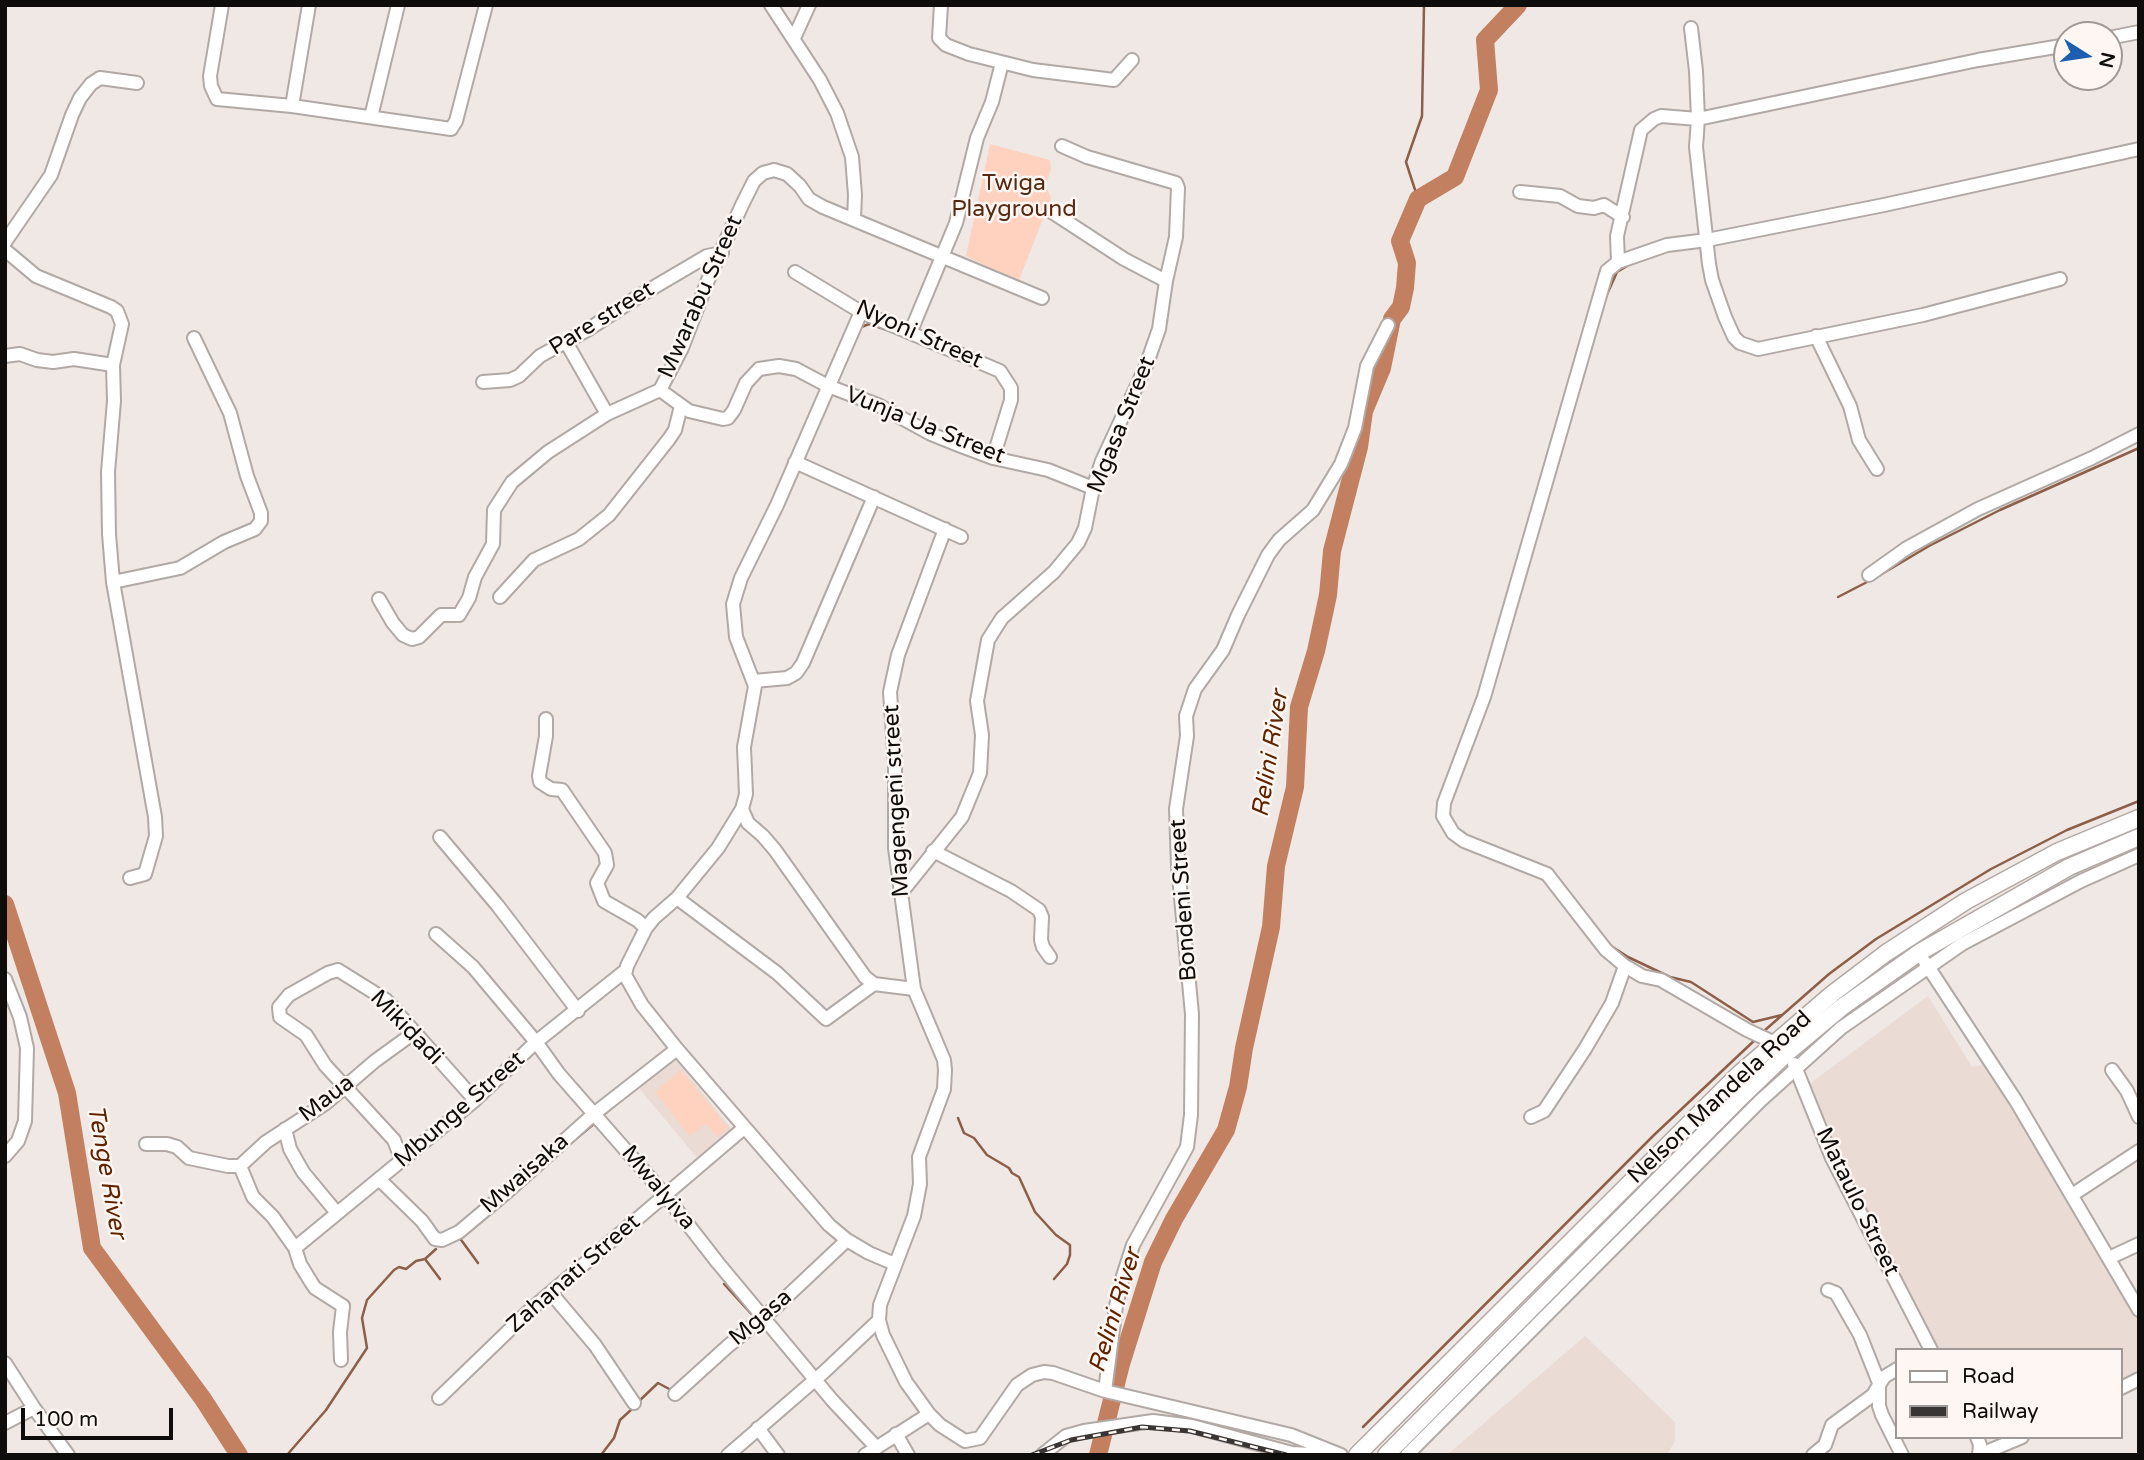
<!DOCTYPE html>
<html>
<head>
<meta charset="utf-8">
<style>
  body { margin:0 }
  #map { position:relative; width:2144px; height:1460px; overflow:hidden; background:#f0e8e5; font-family:"Varela Round",sans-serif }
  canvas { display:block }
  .frame { position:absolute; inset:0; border:7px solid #0f0d0c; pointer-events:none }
  .legend { position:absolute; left:1895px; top:1348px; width:228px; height:91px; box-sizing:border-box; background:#fef6f2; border:2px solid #9e9996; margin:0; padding:9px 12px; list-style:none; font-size:21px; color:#0f0d0c }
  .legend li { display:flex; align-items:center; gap:14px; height:35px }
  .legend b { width:35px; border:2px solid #9e9996 }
  .north { position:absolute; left:2053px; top:21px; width:70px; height:70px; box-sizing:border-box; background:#fef6f2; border:2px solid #9e9996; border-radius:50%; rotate:102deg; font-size:19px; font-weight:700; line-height:28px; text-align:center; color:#0f0d0c }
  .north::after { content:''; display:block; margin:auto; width:24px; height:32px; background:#1c5fb0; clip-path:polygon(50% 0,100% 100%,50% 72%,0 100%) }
  .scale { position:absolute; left:21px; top:1408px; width:152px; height:32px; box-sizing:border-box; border:4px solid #0f0d0c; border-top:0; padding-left:9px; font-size:21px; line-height:24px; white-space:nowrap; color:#0f0d0c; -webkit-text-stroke:5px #fef6f2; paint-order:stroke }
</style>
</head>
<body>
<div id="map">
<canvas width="2144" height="1460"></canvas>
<div class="frame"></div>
<ul class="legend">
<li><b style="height:9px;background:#fff"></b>Road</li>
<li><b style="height:9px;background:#383534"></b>Railway</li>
</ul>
<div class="north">N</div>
<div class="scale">100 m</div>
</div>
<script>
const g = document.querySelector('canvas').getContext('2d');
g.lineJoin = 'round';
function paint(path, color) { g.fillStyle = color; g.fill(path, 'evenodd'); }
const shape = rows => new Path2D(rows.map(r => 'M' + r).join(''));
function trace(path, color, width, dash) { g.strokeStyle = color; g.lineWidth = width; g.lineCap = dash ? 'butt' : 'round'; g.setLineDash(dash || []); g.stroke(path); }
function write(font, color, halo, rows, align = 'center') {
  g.font = font + ' "Varela Round",sans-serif'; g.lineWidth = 5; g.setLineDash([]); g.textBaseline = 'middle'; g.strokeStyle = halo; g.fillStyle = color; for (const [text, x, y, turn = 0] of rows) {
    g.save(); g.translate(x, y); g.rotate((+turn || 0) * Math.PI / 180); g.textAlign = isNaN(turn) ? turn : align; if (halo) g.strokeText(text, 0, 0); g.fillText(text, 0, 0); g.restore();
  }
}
const built = shape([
  [1928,996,1972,1067,1988,1064,2139,1319,2139,1371,2121,1379,2121,1350,1938,1350,1831,1142,1808,1085],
  [674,1057,734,1132,699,1160,638,1087],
  [1585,1336,1675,1422,1675,1441,1667,1455,1447,1455]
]);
const green = shape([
  [990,144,1050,160,1051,169,1046,185,1051,198,1018,283,966,256],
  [681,1070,728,1128,717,1137,706,1124,690,1136,655,1092]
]);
const stream = shape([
  [1418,199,1406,162,1422,116,1424,5],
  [1605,299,1617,272,1634,262],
  [859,328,869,324,899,334],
  [1557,467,1593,339],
  [1875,578,1929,546,2000,510,2139,448],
  [1838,597,1869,581],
  [1466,761,1471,748],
  [1608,944,1628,957,1670,977,1691,982,1753,1022,1782,1015],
  [1764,1031,1829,974,1876,939,1991,869,2067,830,2139,801],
  [602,1116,613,1107],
  [958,1118,964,1133,974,1138,987,1155,1009,1168,1012,1173,1019,1177,1035,1212,1056,1235,1070,1245,1070,1255,1067,1264,1054,1279],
  [565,1148,595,1123],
  [459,1237,478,1263],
  [425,1259,440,1279],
  [724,1284,755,1318],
  [697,1367,713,1353],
  [637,1403,658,1383,673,1391],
  [1363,1427,1654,1135,1757,1038],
  [287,1455,326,1410,367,1348,362,1318,367,1300,394,1270,399,1267,406,1269,416,1261,425,1259,436,1249],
  [601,1455,614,1438,620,1420,633,1408]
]);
const river = shape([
  [5,904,67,1093,92,1248,203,1399,239,1455],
  [1098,1455,1121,1364,1153,1262,1174,1219,1226,1130,1238,1087,1244,1048,1271,927,1276,866,1295,787,1299,707,1316,651,1328,595,1332,551,1359,447,1364,411,1382,368,1392,319,1401,307,1405,288,1407,263,1400,241,1418,199,1455,177,1489,90,1485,40,1518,5]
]);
const minor = shape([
  [222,5,210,76,211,86,217,99,292,106,451,129,456,121,486,5],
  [771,5,820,80,837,113,852,157,855,195,854,219],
  [941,5,939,38,946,45,969,54,1033,70,1114,80,1132,60],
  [1691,28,1696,71,1698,119,1696,147,1709,264,1712,280,1725,317,1734,337,1740,343,1758,349,1923,315,2060,279],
  [794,38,809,5],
  [2109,38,2139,32],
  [292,106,309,5],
  [371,117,398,5],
  [1520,192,1560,196,1578,206,1594,208,1604,205,1623,217],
  [1052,212,1124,259,1166,281],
  [5,242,51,175,72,115,80,98,91,84,100,78,137,83],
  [5,250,36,276,111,307,117,311,122,324,113,365,114,401,108,472,109,534,113,582,155,817,156,836,145,874,130,878],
  [1618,262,1617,236,1641,130,1654,119,1661,116,1698,119,1978,60,2067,45],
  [795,272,861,312,1000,371,1011,388,1011,400,993,458],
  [861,312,777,505,741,578,733,604,736,637,755,686,744,747,746,794,742,809,718,848,677,898,654,918,646,928,627,966,625,975,642,1005,677,1049,829,1225,847,1240,869,1253,895,1264],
  [911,331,956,223,977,138,992,102,1002,63],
  [1816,336,1850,406,1859,440,1877,469],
  [566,342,607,414],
  [5,356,20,354,37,360,53,362,74,359,113,365],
  [483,382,510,380,519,376,540,356,589,329,639,296,707,256,722,253],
  [660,390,689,411,723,419,728,418,734,410,746,383,759,369,779,366,796,369,828,386,878,405,931,434,961,446,993,458,1048,470,1093,488],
  [795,462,961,537],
  [945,529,898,655,890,692,895,765,895,848,914,989,944,1060,945,1070,944,1089,919,1157,920,1184,914,1216,880,1305,879,1320,883,1335,906,1382,929,1414,940,1425,965,1441,980,1438,1017,1385,1032,1375,1044,1372,1053,1373,1105,1391,1291,1435,1341,1455],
  [1869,575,1907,548,1978,509,2092,458,2139,434],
  [113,582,180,568,224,542,255,529,261,521,261,513,247,476,230,413,194,338],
  [500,597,534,560,579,539,609,515,669,439,675,430,681,406],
  [379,599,393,623,403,635,412,639,419,637,441,615,459,615,469,598,475,577,493,544,494,510,512,482,548,452,607,414,660,390,682,348,708,280,742,205,754,181,763,173,774,170,787,174,800,186,809,199,823,207,1042,298],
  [754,681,787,678,796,673,803,663,874,497],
  [546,719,546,736,539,776,540,782,551,789,562,790,605,853,607,865,597,883,604,901,637,920,646,928],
  [742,809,748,823,763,836,775,850,865,977,874,984,914,989],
  [440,837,498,906,578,1011],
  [933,851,1011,891,1039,910,1042,917,1041,940,1043,947,1050,957],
  [901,893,962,817,980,773,982,735,977,701,988,640,1002,618,1054,572,1078,543,1085,528,1093,488,1102,461,1146,366,1159,329,1166,281,1176,237,1178,188,1176,183,1087,157,1062,146],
  [677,898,777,973,826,1019,874,984],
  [436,934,473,967,536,1042,559,1074,665,1195,718,1263,832,1400,876,1447],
  [1925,962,2016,1101,2139,1310],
  [5,979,20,1017,27,1048,25,1121,18,1141,5,1156],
  [1775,1043,1747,1030,1661,980,1642,976,1625,966,1606,950,1547,874,1464,841,1453,833,1443,816,1444,803,1484,697,1607,271,1618,262,1667,245,1707,240,1884,205,2139,149],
  [1794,1064,1832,1158,1931,1350],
  [2112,1070,2127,1091,2139,1117],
  [1531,1117,1544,1111,1585,1049,1612,1003,1625,966],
  [285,1129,290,1149,303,1172,337,1213],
  [146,1144,167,1144,177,1147,189,1158,228,1166,240,1166],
  [402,1161,394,1140,325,1065,306,1035,280,1017,279,1007,289,995,328,973,338,970,386,1000,475,1100],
  [379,1179,422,1221,435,1239,442,1240,459,1232,508,1191,595,1113,677,1049],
  [2072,1195,2139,1151],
  [295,1248,475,1100,536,1042,625,971],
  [2109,1258,2139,1244],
  [1828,1290,1836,1293,1860,1335,1879,1383,1879,1406,1882,1415,1902,1455],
  [551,1293,595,1345,634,1403],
  [341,1360,340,1332,343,1306,315,1288,311,1282,300,1264,295,1248,273,1217,253,1197,240,1166,266,1142,326,1103,375,1061,415,1032],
  [5,1363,34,1408,68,1455],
  [2121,1388,2139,1379],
  [1105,1391,1116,1306,1123,1276,1133,1245,1187,1147,1191,1115,1192,1014,1178,866,1176,809,1187,736,1186,716,1195,689,1223,650,1238,615,1268,555,1279,540,1313,510,1341,464,1355,428,1367,366,1388,325],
  [675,1394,728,1346,778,1305,847,1240],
  [439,1398,529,1311,744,1128],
  [5,1423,34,1408],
  [758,1428,778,1455],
  [896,1434,908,1455],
  [1977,1437,1980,1445,1979,1455,2022,1437],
  [728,1455,824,1372,879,1320],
  [865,1455,929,1414],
  [1042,1455,1066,1436,1084,1431,1153,1421,1192,1426,1292,1453,1309,1454,1324,1448],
  [1407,1455,1760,1101,1841,1028,1962,944,2081,881,2139,855],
  [1813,1455,1825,1445,1832,1425,1873,1395,1884,1377,1897,1369]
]);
const major = shape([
  [1357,1455,1739,1074,1832,994,1886,953,1966,901,2057,852,2139,818],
  [1386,1455,1736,1102,1788,1052,1842,1007,1920,952,2069,867,2139,837]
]);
const rail = shape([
  [1032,1455,1071,1440,1142,1427,1190,1431,1286,1455]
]);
const parkNames = [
  ["Twiga",1014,184],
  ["Playground",1014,210]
];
const streetNames = [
  ["Mwarabu Street",701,297,-66],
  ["Pare street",602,319,-32],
  ["Nyoni Street",919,335,24],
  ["Mgasa Street",1122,425,-68],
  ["Vunja Ua Street",925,426,22],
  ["Magengeni street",897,801,-93],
  ["Bondeni Street",1184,900,-94],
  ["Mikidadi",406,1028,46],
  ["Nelson Mandela Road",1720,1098,-43],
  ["Maua",327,1099,-37],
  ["Mbunge Street",460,1110,-41],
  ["Mwaisaka",525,1174,-41],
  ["Mwalyiva",658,1188,50],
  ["Mataulo Street",1857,1202,64],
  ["Zahanati Street",574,1274,-41],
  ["Mgasa",761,1318,-40]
];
const waterNames = [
  ["Relini River",1271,754,-81],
  ["Tenge River",106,1172,80],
  ["Relini River",1116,1311,-73]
];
paint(built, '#eadbd4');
paint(green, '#fed2bf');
trace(stream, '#8d5e48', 2.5);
trace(river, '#c38061', 18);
trace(minor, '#b1a9a6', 16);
trace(major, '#b1a9a6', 19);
trace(minor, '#fff', 12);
trace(major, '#fff', 16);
trace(rail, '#383534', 5);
trace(rail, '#fef6f2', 2.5, [8]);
write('23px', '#562912', '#fef6f2', parkNames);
write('23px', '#0f0d0c', '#fef6f2', streetNames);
write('italic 24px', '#602300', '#fef6f2', waterNames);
</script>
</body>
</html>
